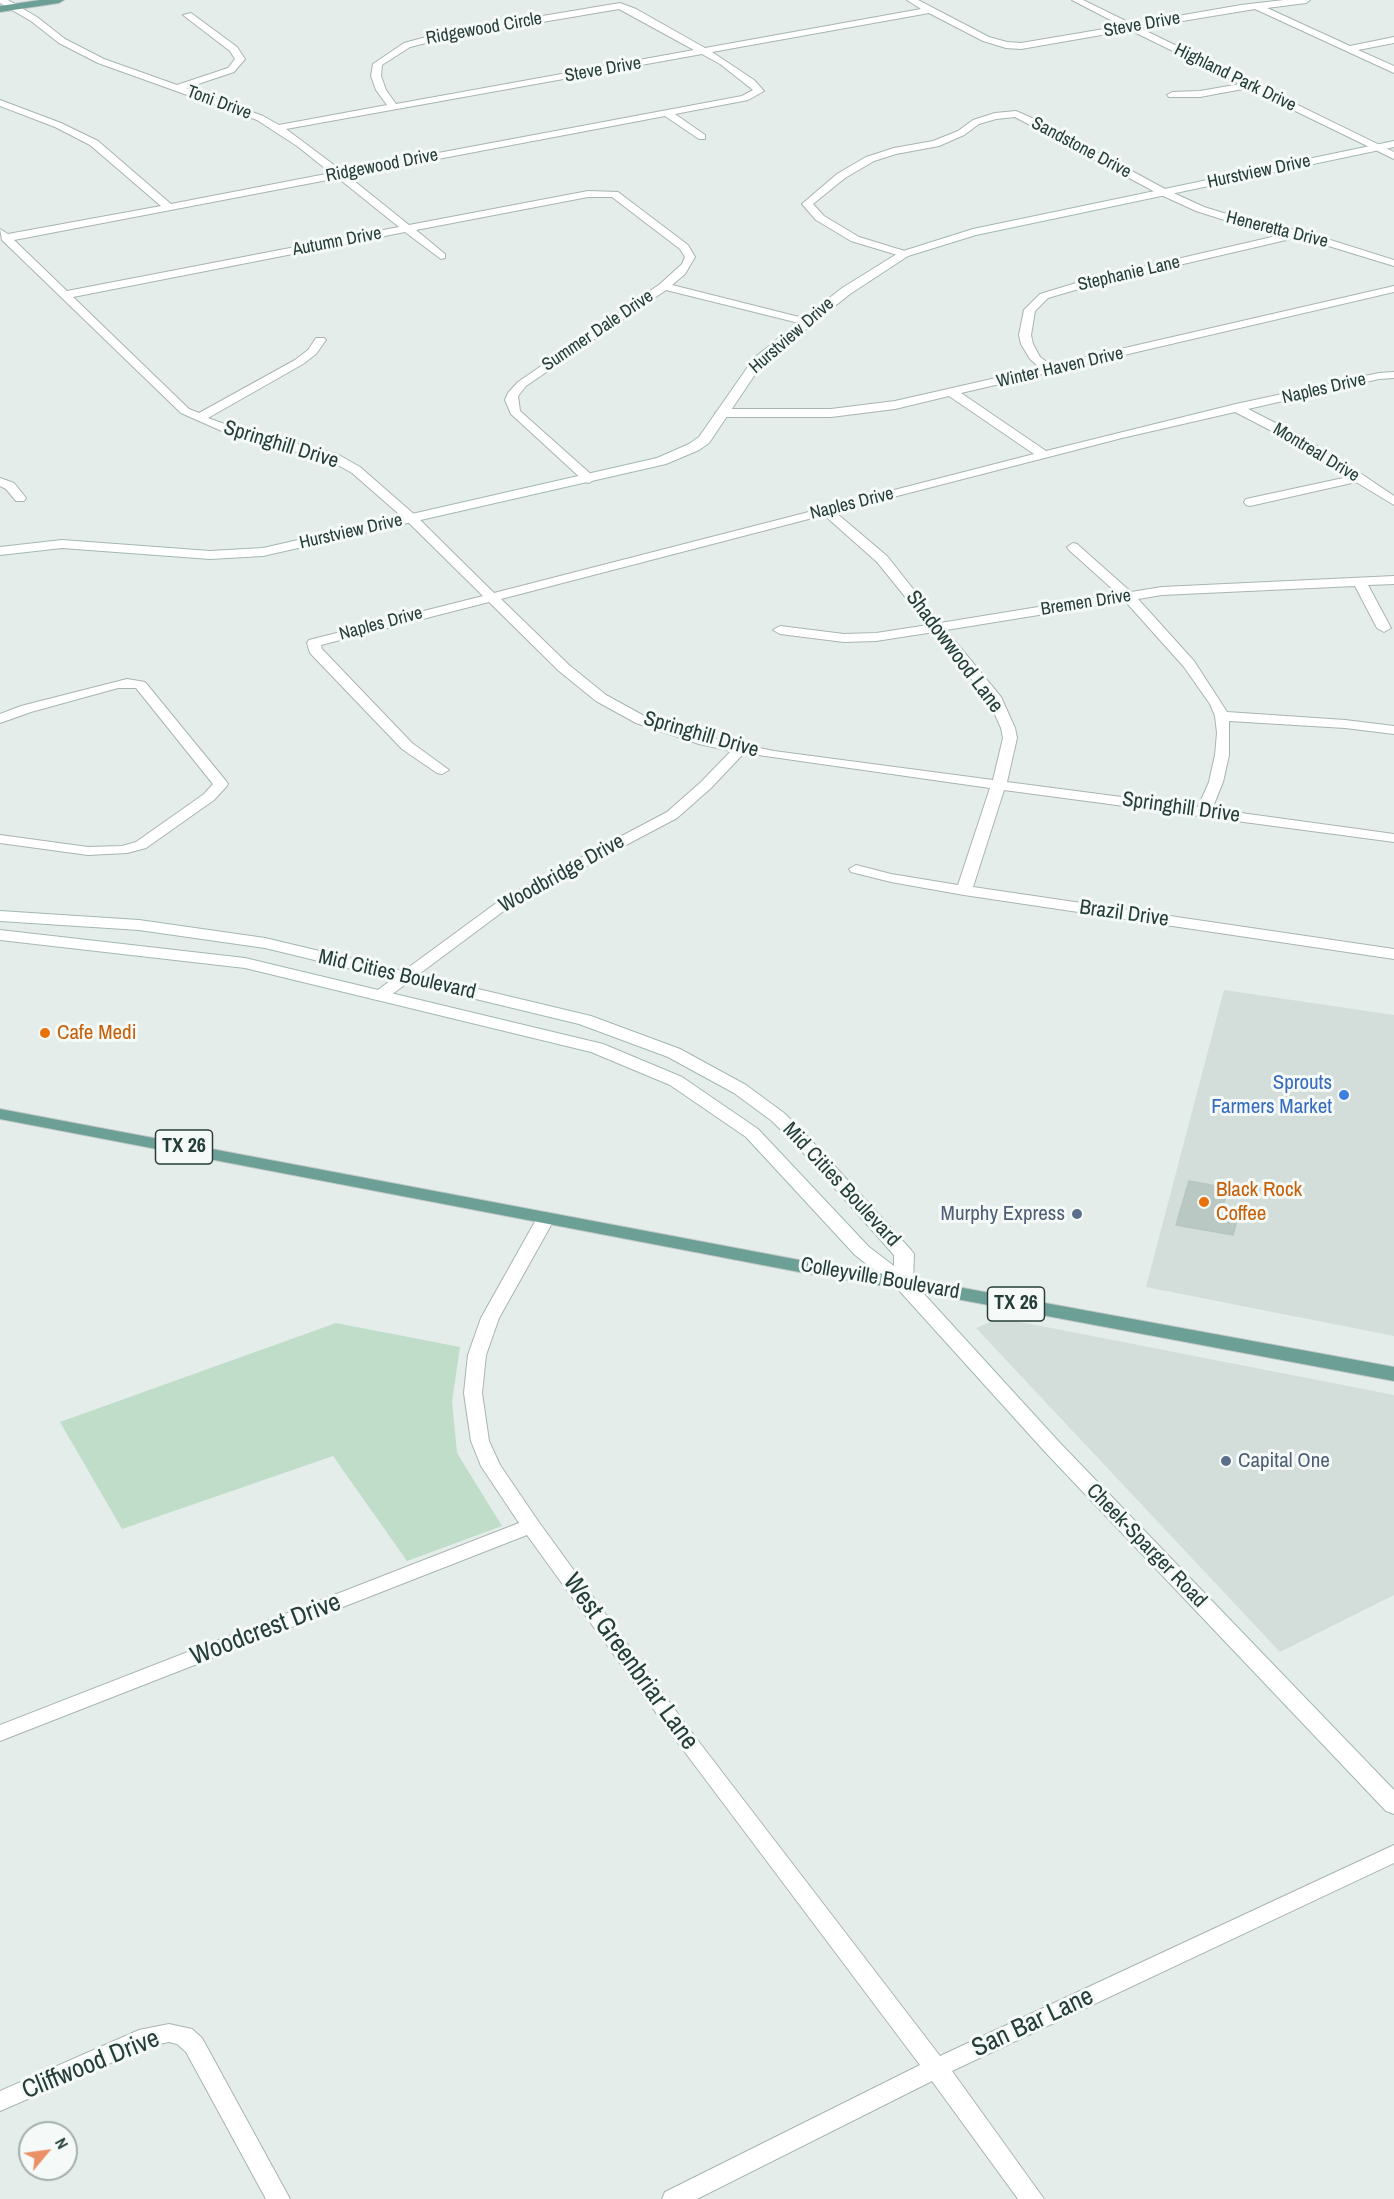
<!DOCTYPE html>
<html>
<head>
<meta charset="utf-8">
<style>
  body { margin:0 }
  #map { position:relative; width:1394px; height:2199px; overflow:hidden; background:#e5edea; font-family:"Archivo Narrow",sans-serif }
  canvas { display:block }
  .north { position:absolute; left:18px; top:2121px; width:60px; height:60px; box-sizing:border-box; background:#f5faf8; border:2px solid #a2afac; border-radius:50%; rotate:61deg; font-size:16px; font-weight:700; line-height:24px; text-align:center; color:#253e39 }
  .north::after { content:''; display:block; margin:auto; width:21px; height:27px; background:#ea9165; clip-path:polygon(50% 0,100% 100%,50% 72%,0 100%) }
</style>
</head>
<body>
<div id="map">
<canvas width="1394" height="2199"></canvas>
<div class="north">N</div>
</div>
<script>
const g = document.querySelector('canvas').getContext('2d');
g.lineJoin = 'round';
function paint(path, color) { g.fillStyle = color; g.fill(path, 'evenodd'); }
const shape = rows => new Path2D(rows.map(r => 'M' + r).join(''));
function trace(path, color, width, dash) { g.strokeStyle = color; g.lineWidth = width; g.lineCap = dash ? 'butt' : 'round'; g.setLineDash(dash || []); g.stroke(path); }
function write(font, color, halo, rows, align = 'center') {
  g.font = font + ' "Archivo Narrow",sans-serif'; g.lineWidth = 6; g.setLineDash([]); g.textBaseline = 'middle'; g.strokeStyle = halo; g.fillStyle = color; for (const [text, x, y, turn = 0] of rows) {
    g.save(); g.translate(x, y); g.rotate((+turn || 0) * Math.PI / 180); g.textAlign = isNaN(turn) ? turn : align; if (halo) g.strokeText(text, 0, 0); g.fillText(text, 0, 0); g.restore();
  }
}
const built = shape([
  [1224,990,1394,1015,1394,1336,1146,1287],
  [1000,1318,1394,1395,1394,1595,1280,1652,976,1328]
]);
const green = shape([
  [336,1323,460,1347,452,1402,457,1453,502,1526,407,1561,333,1456,122,1529,60,1422]
]);
const building = shape([
  [1189,1181,1228,1188,1220,1217,1237,1220,1233,1235,1176,1225,1189,1181]
]);
const street = shape([
  [0,0,8,0,37,17,65,39,104,59,177,85,228,68,235,59,230,51,183,15,191,13,237,47,245,59,234,72,186,88,263,116,279,125,387,105,376,90,371,76,373,64,404,43,441,33,620,3,636,9,705,48,921,9,907,0,918,0,989,37,1007,42,1021,43,1122,26,1072,0,1083,0,1132,24,1241,5,1284,0,1310,0,1306,3,1267,8,1350,46,1394,37,1394,43,1358,50,1394,66,1394,73,1255,9,1140,28,1394,152,1394,159,1248,88,1200,97,1169,97,1167,95,1172,92,1200,91,1240,84,1130,30,1021,49,1006,48,983,41,929,13,712,52,754,80,764,91,748,100,675,114,705,135,705,139,699,139,665,116,348,176,409,225,588,191,618,192,688,245,695,257,685,274,672,285,811,320,811,324,807,325,666,290,526,386,518,396,520,411,593,476,595,479,589,483,585,482,511,414,505,400,508,393,518,382,660,284,682,264,685,257,680,249,612,197,588,197,416,230,445,254,445,258,441,259,405,232,73,297,189,409,199,413,295,360,308,350,316,338,324,338,326,340,316,354,303,364,208,418,241,430,337,454,360,467,415,515,494,593,1034,454,949,396,895,409,831,417,721,417,715,413,721,409,831,409,895,401,1040,368,1030,359,1021,344,1019,335,1024,310,1040,294,1086,280,1285,234,1237,224,1196,211,1159,194,1015,117,996,119,979,124,964,135,939,146,896,154,874,161,845,178,813,204,824,216,859,237,908,252,908,256,904,257,851,241,816,220,802,204,837,174,866,157,894,148,933,141,958,131,973,120,995,113,1016,111,1041,122,1167,190,1204,207,1243,219,1305,232,1394,260,1394,266,1299,237,1089,286,1048,298,1035,311,1031,335,1033,344,1040,357,1051,365,1394,286,1394,292,961,393,1046,451,1236,404,1379,373,1394,372,1394,378,1379,379,1248,409,1301,436,1363,475,1394,496,1394,505,1356,482,1250,506,1246,505,1244,502,1246,499,1348,477,1293,442,1235,412,1122,438,835,512,887,556,940,623,1118,594,1069,550,1067,547,1073,543,1077,544,1131,592,1162,587,1394,576,1394,584,1368,585,1391,628,1384,632,1377,628,1355,586,1162,595,1138,599,1194,661,1227,712,1345,720,1394,726,1394,734,1345,728,1229,721,1229,755,1223,782,1212,809,1394,834,1394,842,1004,790,973,887,1394,949,1394,959,964,895,891,882,851,872,849,869,856,865,891,874,958,885,990,788,744,753,711,788,677,818,509,907,387,998,375,998,373,995,375,992,499,901,667,812,701,782,731,751,699,744,636,723,596,701,559,671,489,602,321,645,322,649,412,743,449,770,442,774,437,773,402,749,310,653,307,643,309,640,483,596,407,521,352,473,329,460,233,436,181,413,2,240,0,229,8,234,161,206,90,145,55,127,0,106,0,100,61,123,98,141,171,204,331,173,297,146,257,120,98,63,59,43,31,21,0,3,0,0],
  [619,9,694,50,396,104,386,90,381,76,382,65,410,47,442,39,619,9],
  [702,54,720,64,753,90,742,96,342,171,286,129,702,54],
  [338,178,399,227,67,291,14,240,338,178],
  [824,515,877,562,928,625,876,633,844,634,780,626,773,630,780,634,844,642,876,641,934,632,989,701,1001,728,1003,738,993,780,774,751,707,737,646,717,606,695,569,665,501,599,824,515],
  [1125,601,1184,667,1210,704,1215,716,1217,733,1215,755,1209,782,1198,807,1007,782,1017,738,1015,728,1001,697,946,630,1125,601],
  [0,478,14,483,26,498,24,501,16,501,6,489,0,486,0,478],
  [127,679,145,682,226,781,228,784,226,787,214,800,146,848,127,853,88,855,0,843,0,835,88,847,122,846,136,842,204,794,213,784,136,688,118,688,31,712,0,723,0,714,21,706,127,679],
  [546,1213,552,1214,555,1218,499,1318,486,1355,482,1393,489,1441,500,1465,538,1521,686,1725,940,2056,1394,1845,1394,1863,952,2071,1044,2199,1018,2199,932,2081,697,2199,662,2199,665,2192,920,2065,672,1735,527,1535,0,1741,0,1725,519,1523,481,1466,471,1441,464,1393,468,1355,481,1318,537,1218,540,1214,546,1213],
  [169,2024,192,2029,202,2038,290,2199,266,2199,186,2052,177,2044,169,2042,150,2046,0,2111,0,2091,139,2030,169,2024]
]);
const secondary = shape([
  [1394,141,1394,147,976,235,908,256,850,294,762,364,709,443,699,450,666,464,263,556,210,559,62,548,0,555,0,547,62,540,210,551,263,548,657,458,689,444,699,437,754,358,842,288,900,252,973,229,1394,141],
  [0,911,139,920,265,938,591,1016,680,1049,746,1085,784,1113,810,1139,911,1250,914,1254,913,1282,1060,1443,1394,1790,1394,1814,1386,1811,1046,1453,896,1287,855,1255,746,1137,670,1085,591,1052,245,968,0,940,0,930,245,958,603,1044,682,1077,758,1129,869,1247,894,1266,894,1255,798,1147,772,1121,734,1093,668,1057,579,1024,265,948,139,930,0,921,0,911]
]);
const primary = shape([
  [40,0,64,0,59,3,0,12,0,6,40,0],
  [0,1109,815,1263,903,1277,1394,1367,1394,1381,903,1289,815,1275,0,1119,0,1109]
]);
const markers = [
  [45,1033,6,"#e8710a"],
  [1344,1095,6,"#3f7fe0"],
  [1204,1202,6,"#e8710a"],
  [1077,1214,6,"#5c6f8a"],
  [1226,1461,6,"#5c6f8a"]
];
const farStreetnames = [
  ["Steve Drive",1142,25,-10],
  ["Ridgewood Circle",484,29,-10],
  ["Steve Drive",603,70,-10],
  ["Highland Park Drive",1235,78,26],
  ["Toni Drive",219,103,20],
  ["Sandstone Drive",1081,148,28],
  ["Ridgewood Drive",382,166,-11],
  ["Hurstview Drive",1259,172,-12],
  ["Heneretta Drive",1277,230,14],
  ["Autumn Drive",337,242,-11],
  ["Stephanie Lane",1129,274,-13],
  ["Summer Dale Drive",598,331,-34],
  ["Hurstview Drive",792,336,-41],
  ["Winter Haven Drive",1060,368,-13],
  ["Naples Drive",1324,389,-13],
  ["Montreal Drive",1316,453,31],
  ["Naples Drive",852,504,-14],
  ["Hurstview Drive",351,532,-13],
  ["Bremen Drive",1086,603,-9],
  ["Naples Drive",381,624,-15]
];
const shields = [
  [184,1147,57],
  [1016,1304,57]
];
const shieldNames = [
  ["TX 26",184,1147],
  ["TX 26",1016,1304]
];
const streetNames = [
  ["Springhill Drive",281,445,17],
  ["Shadowwood Lane",954,652,53],
  ["Springhill Drive",701,735,16],
  ["Springhill Drive",1181,808,8],
  ["Woodbridge Drive",562,874,-29],
  ["Brazil Drive",1124,914,8],
  ["Mid Cities Boulevard",397,975,13],
  ["Mid Cities Boulevard",841,1185,47],
  ["Colleyville Boulevard",880,1279,10],
  ["Cheek-Sparger Road",1146,1546,46]
];
const foodNames = [
  ["Cafe Medi",57,1033],
  ["Black Rock",1216,1190],
  ["Coffee",1216,1214]
];
const shopNames = [
  ["Sprouts",1332,1083],
  ["Farmers Market",1332,1107]
];
const serviceNames = [
  ["Murphy Express",1065,1214],
  ["Capital One",1238,1461,"left"]
];
const nearStreetnames = [
  ["Woodcrest Drive",266,1630,-21],
  ["West Greenbriar Lane",630,1662,54],
  ["San Bar Lane",1033,2023,-25],
  ["Cliffwood Drive",91,2065,-22]
];
paint(built, '#d3ddd9');
paint(green, '#bfddc9');
paint(building, '#bac8c3');
trace(building, '#b7c6c1', 1.5);
trace(street, '#a8b5b1', 2);
trace(secondary, '#a3b8b3', 2);
trace(primary, '#c2c9c8', 2);
paint(street, '#fff');
paint(secondary, '#fff');
paint(primary, '#6ca097');
for (const [x, y, r, color] of markers) { const dot = new Path2D(); dot.arc(x, y, r, 0, 2 * Math.PI); g.fillStyle = color; g.fill(dot); trace(dot, '#f5faf8', 2); }
write('18px', '#253e39', '#f5faf8', farStreetnames);
for (const [x, y, w] of shields) { const box = new Path2D(); box.roundRect(x - w / 2, y - 17, w, 34, 4.5); g.fillStyle = '#f5faf8'; g.fill(box); trace(box, '#253e39', 1.5); }
write('bold 20px', '#253e39', null, shieldNames);
write('21px', '#253e39', '#f5faf8', streetNames);
write('21px', '#c56008', '#f5faf8', foodNames, 'left');
write('21px', '#366cbe', '#f5faf8', shopNames, 'right');
write('21px', '#4e5e75', '#f5faf8', serviceNames, 'right');
write('26px', '#253e39', '#f5faf8', nearStreetnames);
</script>
</body>
</html>
